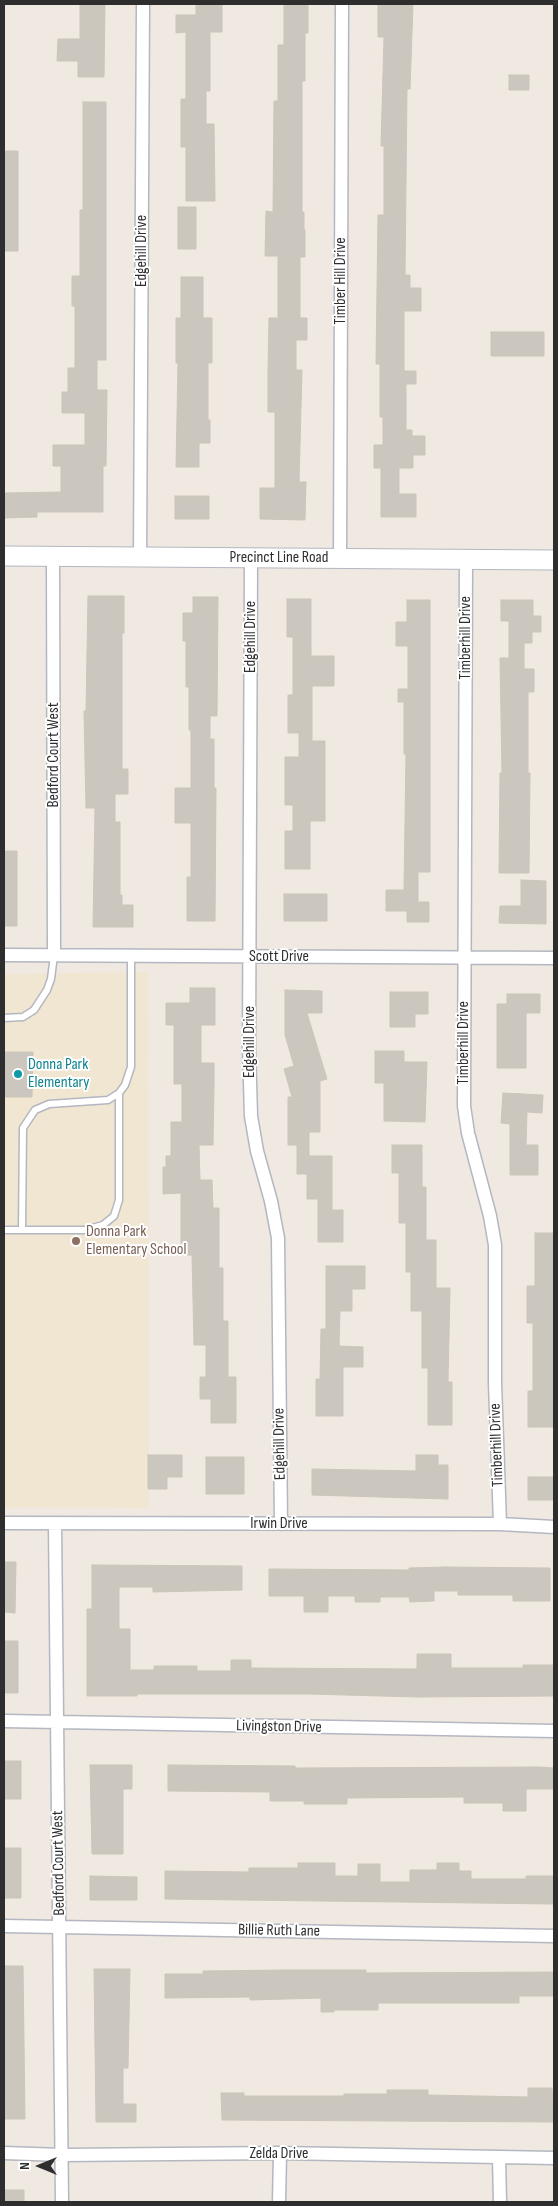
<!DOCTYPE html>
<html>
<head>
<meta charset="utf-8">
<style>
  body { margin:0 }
  #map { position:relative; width:558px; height:2206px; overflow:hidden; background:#efe9e1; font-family:"Sofia Sans Condensed",sans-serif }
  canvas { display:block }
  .frame { position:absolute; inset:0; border:5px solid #2e2e2e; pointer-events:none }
  .north { position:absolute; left:15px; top:2141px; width:50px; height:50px; -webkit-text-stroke:4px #fff; paint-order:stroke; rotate:270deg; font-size:14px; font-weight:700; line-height:20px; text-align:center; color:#2e2e2e }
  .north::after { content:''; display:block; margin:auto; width:18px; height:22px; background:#2e2e2e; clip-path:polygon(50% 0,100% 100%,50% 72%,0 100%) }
</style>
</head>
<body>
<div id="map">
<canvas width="558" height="2206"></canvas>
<div class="frame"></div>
<div class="north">N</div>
</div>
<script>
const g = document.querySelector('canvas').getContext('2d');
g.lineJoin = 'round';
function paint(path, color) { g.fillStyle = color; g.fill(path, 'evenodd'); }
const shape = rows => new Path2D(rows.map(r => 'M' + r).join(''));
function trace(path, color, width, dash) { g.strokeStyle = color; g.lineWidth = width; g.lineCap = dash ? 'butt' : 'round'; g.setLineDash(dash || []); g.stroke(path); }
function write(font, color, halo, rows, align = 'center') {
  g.font = font + ' "Sofia Sans Condensed",sans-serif'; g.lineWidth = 4; g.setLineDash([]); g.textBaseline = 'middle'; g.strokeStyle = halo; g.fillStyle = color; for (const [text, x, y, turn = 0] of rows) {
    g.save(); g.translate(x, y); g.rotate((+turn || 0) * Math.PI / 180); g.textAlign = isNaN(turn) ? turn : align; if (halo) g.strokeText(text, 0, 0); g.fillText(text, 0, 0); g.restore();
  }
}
const education = shape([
  [148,972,149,1508,4,1507,4,974]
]);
const building = shape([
  [80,4,105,4,104,77,78,77,78,61,57,61,58,39,80,39,80,4],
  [196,4,222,4,222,32,210,32,210,91,206,91,206,124,214,124,215,201,186,201,186,147,181,147,181,99,186,99,186,32,176,33,176,15,196,15,196,4],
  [284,4,308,4,308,33,305,33,305,81,302,81,302,212,304,212,304,230,305,230,305,257,300,257,300,318,307,318,307,340,296,340,296,370,302,370,299,482,306,482,305,520,260,519,260,488,275,488,275,412,268,412,268,370,269,318,278,318,278,256,265,256,266,211,273,212,274,101,278,101,278,45,284,45,284,4],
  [378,4,413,4,410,89,407,89,405,275,410,275,410,288,421,288,421,311,404,311,404,371,416,371,416,384,406,384,406,430,412,430,412,436,425,436,425,455,413,455,413,468,399,468,399,494,416,494,416,517,381,517,381,468,374,468,374,445,383,445,383,417,380,417,380,364,376,364,378,215,384,215,384,146,381,146,384,37,378,37,378,4],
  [509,75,529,75,529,90,509,90,509,75],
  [83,102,106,102,106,360,97,360,97,390,107,390,106,466,103,466,103,512,37,512,37,517,4,518,4,493,61,492,61,466,53,466,53,445,85,445,85,413,62,413,62,392,68,392,68,368,75,368,75,306,72,306,72,276,80,276,80,210,83,210,83,102],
  [4,151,18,151,18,251,4,251,4,151],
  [178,207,196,207,196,249,178,249,178,207],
  [181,277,203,277,203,318,212,318,212,363,208,363,208,420,210,420,210,443,199,443,199,467,176,467,178,363,176,363,176,318,181,318,181,277],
  [491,332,544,332,544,356,491,356,491,332],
  [175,496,209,496,209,519,175,519,175,496],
  [88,596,124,596,124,633,122,633,122,769,128,769,128,794,115,794,115,822,120,822,120,895,122,895,122,905,133,905,133,927,93,927,95,808,86,808,84,711,86,711,88,596],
  [193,597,218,597,217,716,210,716,210,739,214,739,214,788,216,788,215,921,187,921,187,877,191,877,191,823,175,823,175,788,191,788,191,730,189,730,189,687,186,687,186,641,183,641,183,613,193,613,193,597],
  [287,599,311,599,311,656,334,656,334,686,312,686,312,741,325,741,325,821,310,821,310,869,285,869,285,831,293,831,293,805,285,805,285,757,299,757,299,733,288,733,288,695,293,695,293,637,287,637,287,599],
  [407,600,430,600,430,872,418,872,418,902,429,902,429,922,407,922,407,911,386,911,386,890,404,890,406,754,404,754,404,702,398,702,398,689,408,689,408,646,396,646,396,622,407,622,407,600],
  [501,600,533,600,533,616,541,616,541,632,532,632,532,643,524,643,524,669,534,669,534,692,528,692,528,773,530,773,529,873,499,873,500,773,502,773,500,658,509,658,509,621,501,621,501,600],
  [4,851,17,851,17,926,4,926,4,851],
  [521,880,546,881,546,924,499,923,500,906,521,906,521,880],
  [284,894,327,894,327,921,284,921,284,894],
  [190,988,215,988,215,1025,201,1025,201,1063,214,1063,214,1084,213,1145,199,1145,200,1180,212,1180,213,1208,219,1208,219,1268,223,1268,223,1321,228,1321,228,1377,236,1377,236,1423,211,1423,211,1399,200,1399,200,1377,206,1377,206,1345,194,1345,192,1255,181,1255,181,1193,163,1194,163,1167,166,1167,166,1156,171,1156,171,1122,182,1122,182,1084,174,1084,174,1025,166,1025,166,1003,190,1003,190,988],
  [285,990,322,991,322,1013,307,1013,327,1079,320,1081,320,1132,309,1132,309,1156,332,1156,332,1210,343,1210,343,1242,318,1242,318,1199,307,1199,307,1174,297,1174,297,1145,288,1145,288,1097,292,1097,284,1069,294,1066,285,1035,285,990],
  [390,992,428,992,428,1014,415,1014,415,1027,390,1027,390,992],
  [507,994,540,994,540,1013,526,1013,526,1068,497,1068,497,1004,507,1004,507,994],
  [375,1051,404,1051,404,1062,427,1062,425,1122,384,1121,384,1083,375,1083,375,1051],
  [4,1052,33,1052,32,1097,4,1097,4,1052],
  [503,1093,543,1095,542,1113,527,1112,526,1145,538,1145,538,1175,510,1175,510,1124,501,1123,503,1093],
  [392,1145,422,1145,422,1187,426,1187,426,1240,436,1240,436,1288,450,1288,448,1382,452,1382,452,1425,428,1425,428,1368,422,1368,422,1311,411,1311,411,1272,406,1272,406,1223,399,1223,399,1173,392,1173,392,1145],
  [535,1233,554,1233,554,1427,528,1427,528,1391,533,1391,533,1323,527,1323,527,1286,535,1286,535,1233],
  [326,1266,365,1266,365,1289,352,1289,352,1311,340,1311,339,1346,363,1347,363,1367,343,1367,343,1416,316,1416,316,1379,320,1379,321,1329,326,1329,326,1266],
  [148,1455,182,1455,182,1477,167,1477,167,1489,148,1489,148,1455],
  [416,1455,438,1455,438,1465,448,1465,448,1499,312,1495,312,1469,416,1471,416,1455],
  [206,1457,244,1457,244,1494,206,1494,206,1457],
  [528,1477,554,1477,554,1500,528,1500,528,1477],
  [4,1562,16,1562,15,1613,4,1612,4,1562],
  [92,1565,242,1566,242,1590,153,1592,153,1587,119,1587,119,1629,130,1629,130,1670,154,1670,154,1666,197,1666,197,1671,231,1671,231,1660,251,1660,251,1668,417,1669,417,1654,451,1654,451,1668,523,1668,523,1665,554,1665,554,1696,417,1697,309,1694,137,1694,137,1696,87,1696,87,1609,92,1609,92,1565],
  [445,1567,550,1568,550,1601,513,1601,513,1595,458,1595,458,1591,434,1591,434,1601,410,1602,409,1597,380,1597,380,1602,355,1602,355,1596,328,1596,328,1612,304,1612,304,1596,269,1596,269,1569,409,1570,409,1568,445,1567],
  [4,1641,18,1641,18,1693,4,1693,4,1641],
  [4,1761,21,1761,21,1799,4,1799,4,1761],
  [90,1765,132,1765,132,1789,123,1789,123,1854,92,1854,90,1765],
  [168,1765,295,1766,295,1768,540,1767,554,1768,554,1789,526,1789,526,1811,503,1811,503,1803,464,1803,464,1797,347,1798,347,1804,304,1804,304,1801,270,1801,270,1792,168,1791,168,1765],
  [4,1848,21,1848,21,1898,4,1898,4,1848],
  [298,1863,335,1863,335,1876,358,1876,358,1864,380,1864,380,1882,410,1882,410,1870,437,1870,437,1863,459,1863,459,1871,471,1871,471,1879,526,1879,526,1876,554,1876,554,1904,165,1899,165,1871,249,1872,249,1868,298,1868,298,1863],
  [90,1876,137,1877,137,1900,90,1900,90,1876],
  [4,1966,23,1966,25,2119,4,2119,4,1966],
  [94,1969,130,1969,128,2068,123,2068,123,2104,136,2104,136,2122,96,2122,94,1969],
  [287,1970,366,1970,366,1973,554,1972,554,1996,519,1996,519,2003,378,2003,378,2010,334,2010,334,2012,321,2012,321,1998,250,2000,250,1997,165,1998,165,1974,203,1974,203,1971,287,1970],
  [528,2088,552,2088,554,2122,222,2120,221,2093,244,2093,244,2096,344,2096,344,2094,387,2094,387,2090,428,2090,428,2095,528,2097,528,2088],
  [4,2190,24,2190,24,2202,4,2202,4,2190]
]);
const service = shape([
  [4,1018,23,1017,34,1010,47,990,51,979,54,955],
  [4,1230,85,1230,103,1225,114,1216,119,1200,119,1093],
  [22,1230,23,1128,35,1110,49,1104,108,1100,119,1093,125,1085,131,1067,131,956]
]);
const minor = shape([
  [53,556,54,955],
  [140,557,143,4],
  [251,558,249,1048,251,1116,257,1151,271,1201,278,1238,281,1524],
  [340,559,342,4],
  [466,559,464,1106,468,1133,490,1216,495,1245,495,1383,500,1524],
  [4,955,554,958],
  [4,1523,500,1524,554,1527],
  [55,1524,62,2202],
  [4,1721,554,1731],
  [4,1926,554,1936],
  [4,2153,62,2155,280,2153,554,2158],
  [499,2157,500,2202],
  [279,2202,280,2153]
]);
const secondary = shape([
  [4,556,554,560]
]);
const markers = [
  [18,1074,5,"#0f9aa8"],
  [76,1241,5,"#8d6e63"]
];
const streetNames = [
  ["Edgehill Drive",142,251,-90],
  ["Timber Hill Drive",341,281,-90],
  ["Precinct Line Road",279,558],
  ["Edgehill Drive",251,637,-90],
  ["Timberhill Drive",466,638,-90],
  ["Bedford Court West",54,755,-90],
  ["Scott Drive",279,957],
  ["Edgehill Drive",250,1042,-90],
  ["Timberhill Drive",464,1043,-90],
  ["Edgehill Drive",280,1444,-91],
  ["Timberhill Drive",497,1445,-92],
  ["Irwin Drive",279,1524],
  ["Livingston Drive",279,1727,1],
  ["Bedford Court West",59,1863,-91],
  ["Billie Ruth Lane",279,1931,1],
  ["Zelda Drive",279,2154]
];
const cultureNames = [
  ["Donna Park",28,1065],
  ["Elementary",28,1083]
];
const educationNames = [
  ["Donna Park",86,1232],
  ["Elementary School",86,1250]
];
paint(education, '#f0e6d1');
paint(building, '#cbc7bf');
trace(building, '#cbc5ba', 1);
trace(service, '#b4b7c1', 9);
trace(minor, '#b4b7c1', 15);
trace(secondary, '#b4b7c1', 21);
trace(service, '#fff', 6);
trace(minor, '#fff', 12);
trace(secondary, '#fff', 19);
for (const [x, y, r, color] of markers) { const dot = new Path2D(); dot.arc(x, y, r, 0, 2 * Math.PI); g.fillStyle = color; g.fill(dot); trace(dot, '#fff', 2); }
write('16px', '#2e2e2e', '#fff', streetNames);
write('16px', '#0d838f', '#fff', cultureNames, 'left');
write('16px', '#785e54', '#fff', educationNames, 'left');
</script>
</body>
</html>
